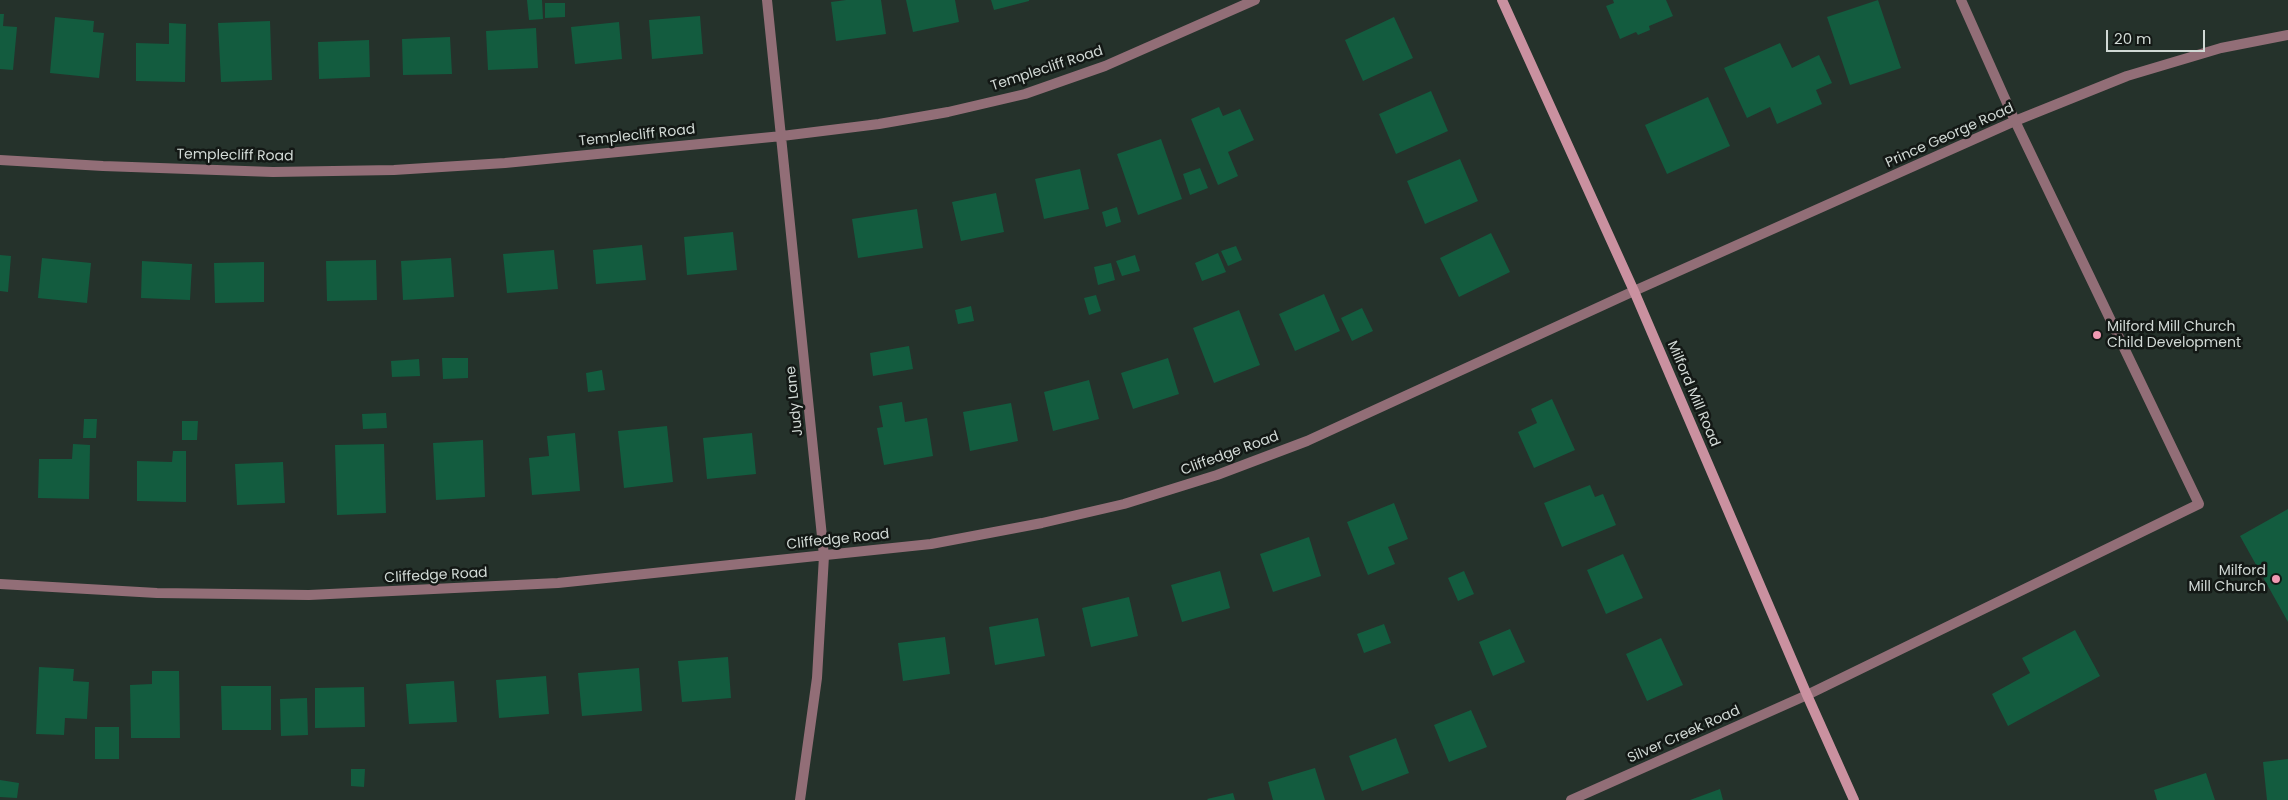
<!DOCTYPE html>
<html>
<head>
<meta charset="utf-8">
<style>
  body { margin:0 }
  #map { position:relative; width:2288px; height:800px; overflow:hidden; background:#25322b; font-family:Poppins,sans-serif }
  canvas { display:block }
  .scale { position:absolute; left:2106px; top:30px; width:99px; height:22px; box-sizing:border-box; border:2px solid #d1d9d5; border-top:0; padding-left:6px; font-size:15px; line-height:18px; white-space:nowrap; color:#d1d9d5; -webkit-text-stroke:4px #131815; paint-order:stroke }
</style>
</head>
<body>
<div id="map">
<canvas width="2288" height="800"></canvas>
<div class="scale">20 m</div>
</div>
<script>
const g = document.querySelector('canvas').getContext('2d');
g.lineJoin = 'round';
function paint(path, color) { g.fillStyle = color; g.fill(path, 'evenodd'); }
const shape = rows => new Path2D(rows.map(r => 'M' + r).join(''));
function trace(path, color, width, dash) { g.strokeStyle = color; g.lineWidth = width; g.lineCap = dash ? 'butt' : 'round'; g.setLineDash(dash || []); g.stroke(path); }
function write(font, color, halo, rows, align = 'center') {
  g.font = font + ' Poppins,sans-serif'; g.lineWidth = 5; g.setLineDash([]); g.textBaseline = 'middle'; g.strokeStyle = halo; g.fillStyle = color; for (const [text, x, y, turn = 0] of rows) {
    g.save(); g.translate(x, y); g.rotate((+turn || 0) * Math.PI / 180); g.textAlign = isNaN(turn) ? turn : align; if (halo) g.strokeText(text, 0, 0); g.fillText(text, 0, 0); g.restore();
  }
}
const building = shape([
  [527,0,542,0,543,19,529,20],
  [846,0,881,0,886,34,836,41,831,2],
  [906,0,955,0,959,22,913,32],
  [991,0,1029,0,1029,1,994,10],
  [1613,0,1666,0,1673,16,1649,26,1650,30,1638,35,1636,32,1620,39,1606,6,1614,3],
  [1878,0,1901,68,1850,85,1827,17],
  [545,3,565,3,565,17,545,18],
  [0,14,4,14,3,26,17,27,13,70,0,69],
  [700,16,703,54,652,59,649,20],
  [55,17,94,21,93,32,104,33,99,78,50,73],
  [1394,17,1413,58,1363,81,1345,40],
  [270,21,272,80,221,82,218,23],
  [619,22,622,59,575,64,571,27],
  [169,23,186,24,185,82,136,81,136,43,169,44],
  [536,28,538,68,488,70,486,31],
  [450,37,452,74,403,75,402,39],
  [369,40,370,77,319,79,318,42],
  [1780,43,1792,68,1819,55,1832,83,1816,90,1822,104,1777,124,1770,107,1747,118,1724,68],
  [1431,91,1448,131,1396,154,1379,114],
  [1708,97,1730,146,1667,174,1645,125],
  [1219,107,1223,116,1240,109,1254,140,1228,152,1238,176,1218,185,1191,119],
  [1161,139,1182,199,1138,215,1117,154],
  [1460,159,1478,201,1425,224,1407,181],
  [1200,168,1208,188,1190,195,1183,174],
  [1080,169,1089,209,1044,219,1035,179],
  [996,193,1004,232,961,241,952,202],
  [1117,207,1121,222,1106,227,1102,212],
  [917,209,923,248,858,258,852,219],
  [733,232,737,270,687,275,684,237],
  [1491,233,1510,272,1459,297,1440,258],
  [642,245,646,280,596,284,593,250],
  [1236,246,1242,260,1228,266,1221,251],
  [554,250,558,289,507,293,503,254],
  [1218,253,1226,272,1202,281,1195,263],
  [0,255,11,256,8,292,0,291],
  [1135,255,1140,271,1122,276,1116,261],
  [42,258,91,263,87,303,38,298],
  [451,258,454,297,403,300,401,261],
  [376,260,377,300,327,301,326,261],
  [142,261,192,264,190,300,141,298],
  [264,262,264,302,215,303,214,263],
  [1111,263,1115,280,1098,285,1094,267],
  [1324,294,1340,331,1295,351,1279,314],
  [1096,295,1101,311,1089,315,1084,298],
  [971,306,974,321,958,324,955,310],
  [1362,308,1373,331,1352,341,1341,318],
  [1239,310,1260,365,1214,383,1193,328],
  [909,346,913,369,873,376,870,353],
  [442,358,468,358,468,378,443,379],
  [1168,358,1179,394,1133,409,1121,373],
  [419,359,420,376,392,377,391,361],
  [602,370,605,390,588,392,586,373],
  [1089,380,1099,419,1053,431,1044,392],
  [1552,399,1575,450,1534,468,1518,432,1537,423,1531,409],
  [902,402,905,422,927,418,933,456,884,465,877,428,883,427,879,406],
  [1011,403,1018,441,970,451,963,412],
  [386,413,387,428,363,429,362,414],
  [84,419,97,419,96,438,83,438],
  [182,421,198,421,197,440,182,440],
  [667,426,673,482,624,488,618,431],
  [575,433,580,491,532,495,529,458,549,456,547,436],
  [752,433,756,474,707,479,703,438],
  [483,440,485,497,436,500,433,443],
  [73,444,90,445,89,499,38,498,39,459,72,459],
  [384,444,386,513,337,515,335,445],
  [173,451,186,451,186,502,137,501,137,461,172,462],
  [283,462,285,503,237,505,235,464],
  [1590,485,1595,497,1603,494,1616,525,1562,547,1544,503],
  [1394,503,1408,539,1388,547,1395,564,1368,575,1347,522],
  [2288,509,2288,622,2240,536],
  [1309,537,1321,576,1273,592,1260,554],
  [1623,554,1643,598,1606,614,1587,570],
  [1220,571,1230,608,1182,622,1171,585],
  [1464,571,1474,594,1458,601,1448,578],
  [1129,597,1138,636,1091,647,1082,608],
  [1038,618,1045,656,995,665,989,627],
  [1384,624,1391,643,1364,653,1357,634],
  [1510,629,1525,662,1493,676,1479,642],
  [2075,630,2100,676,2008,726,1992,694,2030,673,2022,658],
  [945,637,950,674,903,681,898,643],
  [1661,638,1683,685,1647,701,1626,654],
  [728,657,731,698,682,702,678,661],
  [39,667,74,669,73,681,89,682,87,719,65,718,64,735,36,734],
  [639,668,642,711,582,716,578,673],
  [152,671,179,671,180,738,131,738,130,685,152,684],
  [546,676,549,714,499,718,496,680],
  [454,681,457,722,409,724,406,684],
  [221,686,271,686,271,730,222,730],
  [364,687,365,727,315,728,315,688],
  [307,698,308,735,281,736,280,699],
  [1471,710,1487,747,1449,762,1434,725],
  [95,727,119,727,119,759,95,759],
  [1396,738,1409,773,1362,791,1349,756],
  [2288,759,2288,800,2267,800,2263,762],
  [1315,768,1325,800,1273,800,1268,782],
  [351,769,365,769,364,787,351,786],
  [2206,773,2215,800,2157,800,2154,790],
  [0,780,19,783,17,798,0,797],
  [1720,789,1723,800,1690,800],
  [1233,793,1235,800,1208,800,1207,799]
]);
const service = shape([
  [1807,695,2199,504,2015,121]
]);
const minor = shape([
  [767,0,824,556,817,678,800,800],
  [1961,0,2015,121],
  [0,160,103,166,273,172,394,170,505,163,782,136,879,124,948,112,1025,94,1105,66,1255,0],
  [0,584,157,593,309,595,558,583,931,544,1042,523,1124,504,1217,475,1307,441,1634,291,2015,121,2127,76,2221,48,2288,35],
  [1571,800,1807,695]
]);
const secondary = shape([
  [1502,0,1634,291,1807,695,1854,800]
]);
const markers = [
  [2097,335,5,"#f19ab3"],
  [2276,579,5,"#f19ab3"]
];
const streetNames = [
  ["Templecliff Road",1047,69,-18],
  ["Templecliff Road",637,136,-6],
  ["Prince George Road",1950,136,-24],
  ["Templecliff Road",235,156,1],
  ["Milford Mill Road",1693,394,67],
  ["Judy Lane",795,401,-96],
  ["Cliffedge Road",1230,454,-20],
  ["Cliffedge Road",838,540,-6],
  ["Cliffedge Road",436,576,-3],
  ["Silver Creek Road",1684,735,-24]
];
const poiNames = [
  ["Milford Mill Church",2107,327],
  ["Child Development",2107,343],
  ["Milford",2266,571,"right"],
  ["Mill Church",2266,587,"right"]
];
paint(building, '#135c3f');
trace(service, '#926e77', 10);
trace(minor, '#926e77', 10);
trace(secondary, '#ca91a0', 10);
for (const [x, y, r, color] of markers) { const dot = new Path2D(); dot.arc(x, y, r, 0, 2 * Math.PI); g.fillStyle = color; g.fill(dot); trace(dot, '#131815', 2); }
write('14px', '#d1d9d5', '#131815', streetNames);
write('14px', '#d1d9d5', '#131815', poiNames, 'left');
</script>
</body>
</html>
